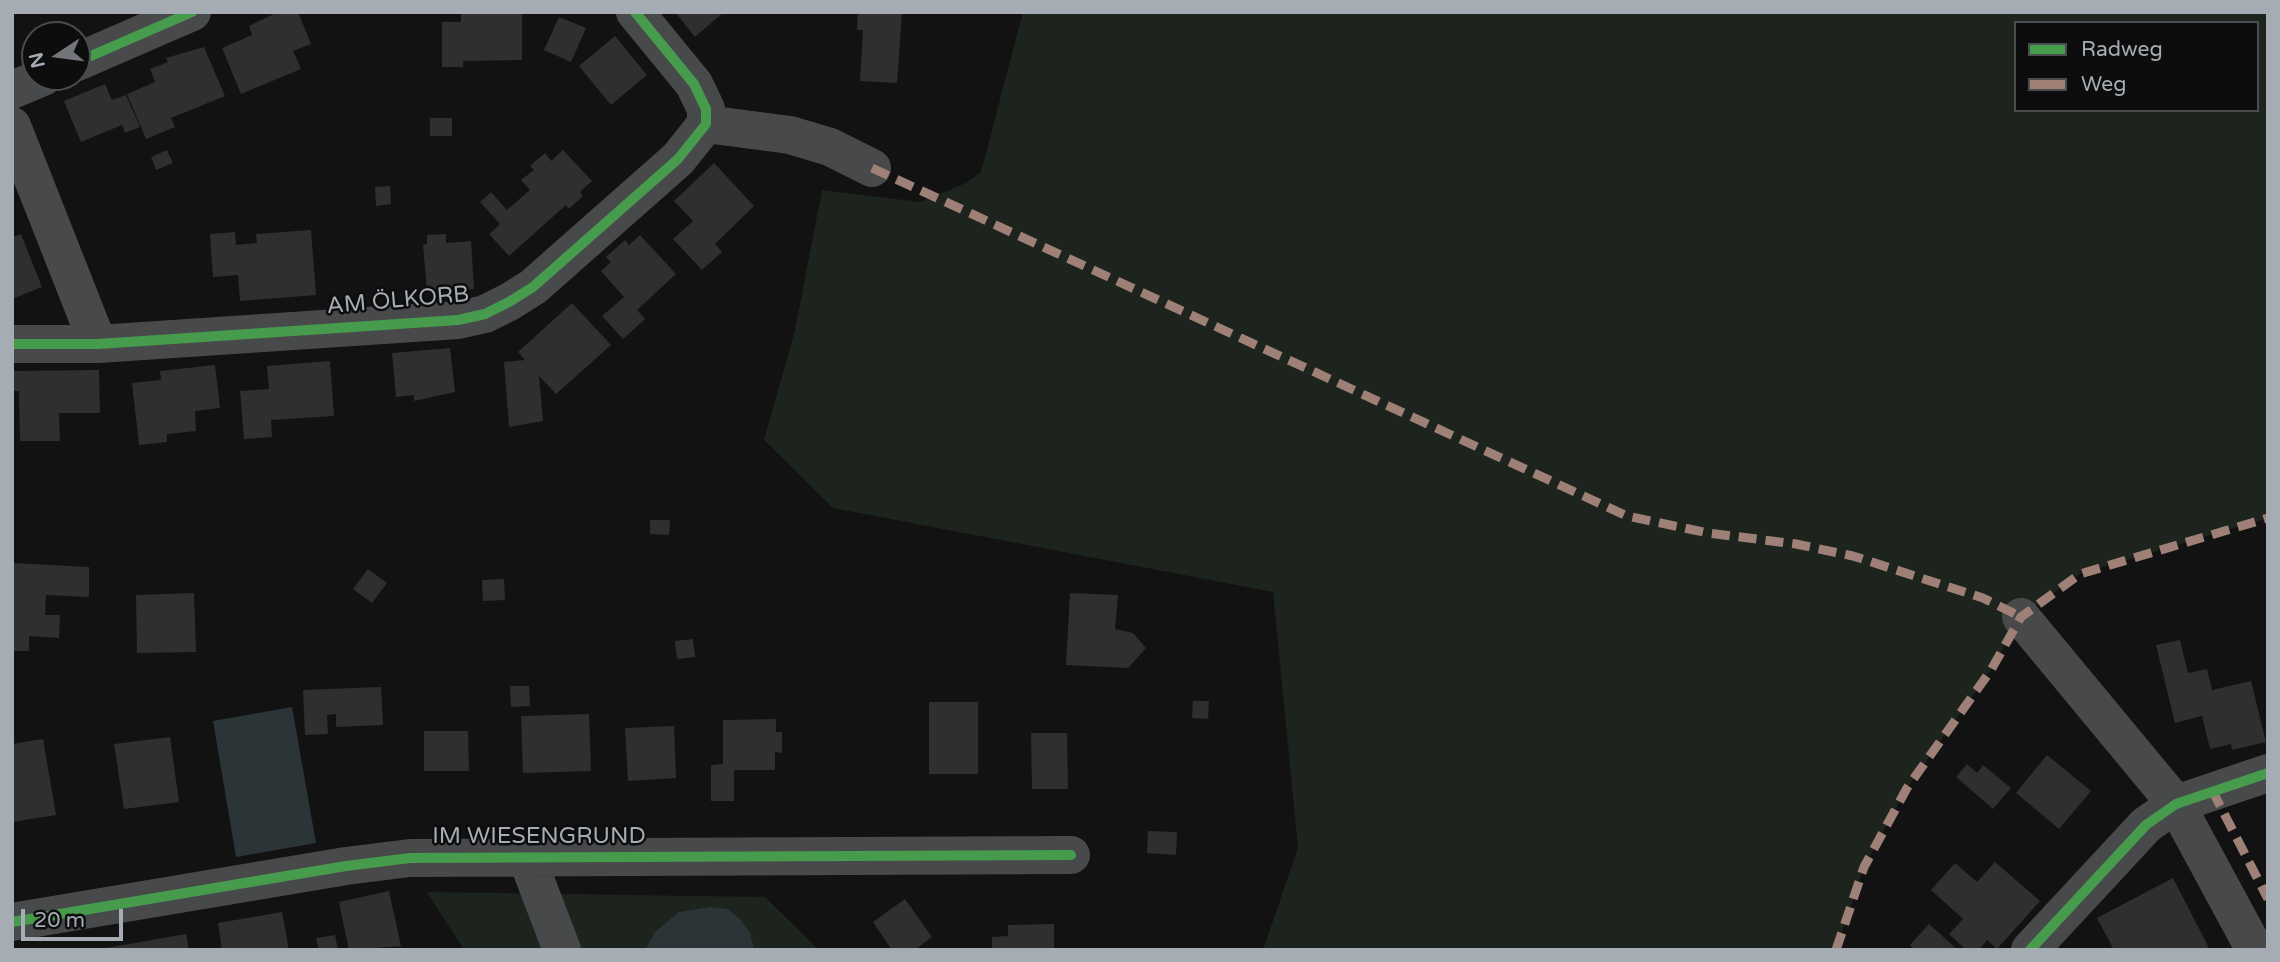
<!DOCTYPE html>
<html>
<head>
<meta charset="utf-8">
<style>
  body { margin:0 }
  #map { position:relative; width:2280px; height:962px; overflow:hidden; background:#121213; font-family:"Varela Round",sans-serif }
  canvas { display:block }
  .frame { position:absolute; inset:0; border:14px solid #a5acb3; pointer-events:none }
  .legend { position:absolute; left:2014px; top:21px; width:245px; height:91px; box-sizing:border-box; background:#0d0d0e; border:2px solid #4a4d50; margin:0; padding:9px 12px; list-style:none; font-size:21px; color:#a5acb3 }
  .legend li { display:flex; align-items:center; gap:14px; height:35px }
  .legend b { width:35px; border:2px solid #4a4d50 }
  .north { position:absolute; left:21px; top:21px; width:70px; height:70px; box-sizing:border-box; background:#0d0d0e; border:2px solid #4a4d50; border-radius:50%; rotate:257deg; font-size:19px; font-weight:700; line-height:28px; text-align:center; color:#a5acb3 }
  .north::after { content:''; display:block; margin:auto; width:24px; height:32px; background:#72767b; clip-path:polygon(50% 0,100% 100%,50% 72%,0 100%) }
  .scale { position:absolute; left:21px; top:909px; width:102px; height:32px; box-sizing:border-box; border:4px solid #a5acb3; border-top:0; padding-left:9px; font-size:21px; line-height:24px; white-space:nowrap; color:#a5acb3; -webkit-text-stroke:5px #0d0d0e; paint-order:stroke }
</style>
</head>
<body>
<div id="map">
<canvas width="2280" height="962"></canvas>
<div class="frame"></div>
<ul class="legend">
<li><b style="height:9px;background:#469c4c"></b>Radweg</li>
<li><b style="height:9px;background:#9e8076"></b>Weg</li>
</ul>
<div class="north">N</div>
<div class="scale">20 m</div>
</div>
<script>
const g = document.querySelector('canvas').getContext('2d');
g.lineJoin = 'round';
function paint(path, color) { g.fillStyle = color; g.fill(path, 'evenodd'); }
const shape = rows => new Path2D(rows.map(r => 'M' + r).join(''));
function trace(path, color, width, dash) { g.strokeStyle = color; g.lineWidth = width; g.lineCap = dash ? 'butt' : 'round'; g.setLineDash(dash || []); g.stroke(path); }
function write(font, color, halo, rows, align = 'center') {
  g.font = font + ' "Varela Round",sans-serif'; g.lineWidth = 5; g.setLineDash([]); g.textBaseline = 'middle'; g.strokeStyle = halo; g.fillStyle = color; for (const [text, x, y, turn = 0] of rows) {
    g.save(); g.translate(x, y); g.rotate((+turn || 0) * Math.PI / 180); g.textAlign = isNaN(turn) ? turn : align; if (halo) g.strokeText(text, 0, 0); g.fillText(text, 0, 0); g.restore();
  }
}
const green = shape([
  [1023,12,2268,12,2268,518,2080,574,2021,617,1991,670,1907,788,1864,867,1836,950,1263,950,1298,848,1273,592,833,508,764,440,795,330,822,190,920,202,966,183,981,172],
  [2016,23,2257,23,2257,110,2016,110],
  [427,892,765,897,819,950,464,950]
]);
const water = shape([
  [292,707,316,843,236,857,213,721],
  [711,907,727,909,740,919,750,933,754,950,645,950,655,932,679,912]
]);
const building = shape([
  [278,12,298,12,311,44,293,51,301,69,241,94,222,48,252,35,249,26],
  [461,12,522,12,522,60,463,61,463,67,442,67,442,22,461,22],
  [675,12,724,12,695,37],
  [858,12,902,12,897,83,860,81,863,30,857,30],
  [559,17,586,28,571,62,544,50],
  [615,36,647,75,611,105,579,66],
  [204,47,225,96,171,118,175,127,146,139,127,94,155,82,150,69,168,62,166,58],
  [105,84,112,100,126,95,140,127,125,133,122,125,81,142,64,101],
  [430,118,452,118,452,136,430,136],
  [167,150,173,163,156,170,151,157],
  [563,150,592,181,580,192,583,196,569,209,566,205,509,256,489,234,500,224,480,202,491,192,507,210,530,190,521,180,534,170,530,166,545,153,551,161],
  [714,163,754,206,715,244,722,252,702,270,673,239,693,221,674,201],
  [390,186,391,204,376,206,375,187],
  [311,230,316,295,240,301,238,275,213,277,210,234,235,232,236,245,257,243,256,234],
  [21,234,42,287,12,299,12,237],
  [446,234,446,243,471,241,474,289,427,292,423,245,427,244,427,235],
  [640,235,676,274,637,310,645,319,623,339,602,316,624,297,601,271,611,262,606,257,625,240,629,245],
  [572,303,611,345,556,394,539,376,543,421,509,427,504,362,525,360,518,352],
  [450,348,455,392,414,401,414,395,396,397,392,353],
  [330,361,334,416,271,420,272,437,244,439,240,391,269,389,267,366],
  [215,365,220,408,195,411,196,431,167,434,167,442,139,445,132,383,161,380,160,371],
  [99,370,100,413,59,413,60,441,20,441,19,391,12,391,12,371],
  [650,520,670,520,669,535,650,534],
  [12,563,89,567,89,597,46,595,45,615,60,615,59,638,29,636,29,651,12,651],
  [368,569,387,583,372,603,353,589],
  [504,579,505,600,483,601,482,580],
  [194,593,196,652,137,653,136,595],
  [1070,593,1118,595,1115,629,1133,633,1146,648,1128,668,1066,665],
  [693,639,695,657,677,659,675,641],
  [2180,640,2188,673,2207,669,2212,690,2251,681,2266,742,2232,750,2231,744,2210,749,2202,716,2175,723,2156,645],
  [510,686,529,686,530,706,511,707],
  [381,687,383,725,336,727,336,714,327,715,328,734,305,735,303,690],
  [1193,701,1209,701,1208,719,1192,718],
  [929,702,978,702,978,774,929,774],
  [589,714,591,771,523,773,521,716],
  [776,719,776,732,782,732,782,753,775,752,775,770,734,770,734,801,711,801,711,765,723,764,723,720],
  [674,726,676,778,628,781,625,728],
  [424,731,468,731,469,771,424,771],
  [1031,733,1067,733,1068,789,1032,789],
  [170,737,179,802,124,809,114,744],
  [43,739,56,815,12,822,12,744],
  [2047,755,2091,791,2059,829,2016,793],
  [1967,764,1977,773,1983,765,2011,788,1993,809,1956,777],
  [1148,831,1177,832,1176,855,1147,853],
  [1995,862,2040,901,1997,949,1987,940,1979,950,1966,950,1949,934,1963,919,1931,890,1955,863,1977,882],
  [2173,878,2210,950,2114,950,2097,918],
  [389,891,401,946,349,950,339,902],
  [905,899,932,937,915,950,892,950,873,922],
  [282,912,289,950,222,950,218,923],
  [1054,924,1054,950,992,950,992,937,1008,936,1008,925],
  [1929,924,1958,950,1914,950,1910,945],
  [186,934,189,950,106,950,106,948],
  [335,935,338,950,319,950,316,938]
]);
const minor = shape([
  [77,62,192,12],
  [12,90,43,77],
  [706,124,790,135,830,147,872,168],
  [12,126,98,344],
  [12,344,98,344,458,320,485,314,509,302,533,287,678,159,706,124,706,109,694,84,635,12],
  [2021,617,2176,804,2255,950],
  [527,858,562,950],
  [12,922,346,866,410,858,1071,855],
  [2030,950,2146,825,2176,804,2268,773]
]);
const quiet = shape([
  [872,168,1627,516,1708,533,1796,544,1853,556,1983,598,2021,617],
  [2212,790,2268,899],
  [1836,950,1864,867,1907,788,1991,670,2021,617,2080,574,2268,518]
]);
const cycleway = shape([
  [77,62,192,12],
  [12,344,98,344,458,320,485,314,509,302,533,287,678,159,706,124,706,109,694,84,635,12],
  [12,922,346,866,410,858,1071,855],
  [2030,950,2146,825,2176,804,2268,773]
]);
const streetNames = [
  ["AM ÖLKORB",398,301,-5],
  ["IM WIESENGRUND",539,837]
];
paint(green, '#1d231d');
paint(water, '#2b3437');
paint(building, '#2f2f30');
trace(minor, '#47494b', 38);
trace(quiet, '#9e8076', 9, [18, 9]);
trace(cycleway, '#469c4c', 10);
write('23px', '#a5acb3', '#0d0d0e', streetNames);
</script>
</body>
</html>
